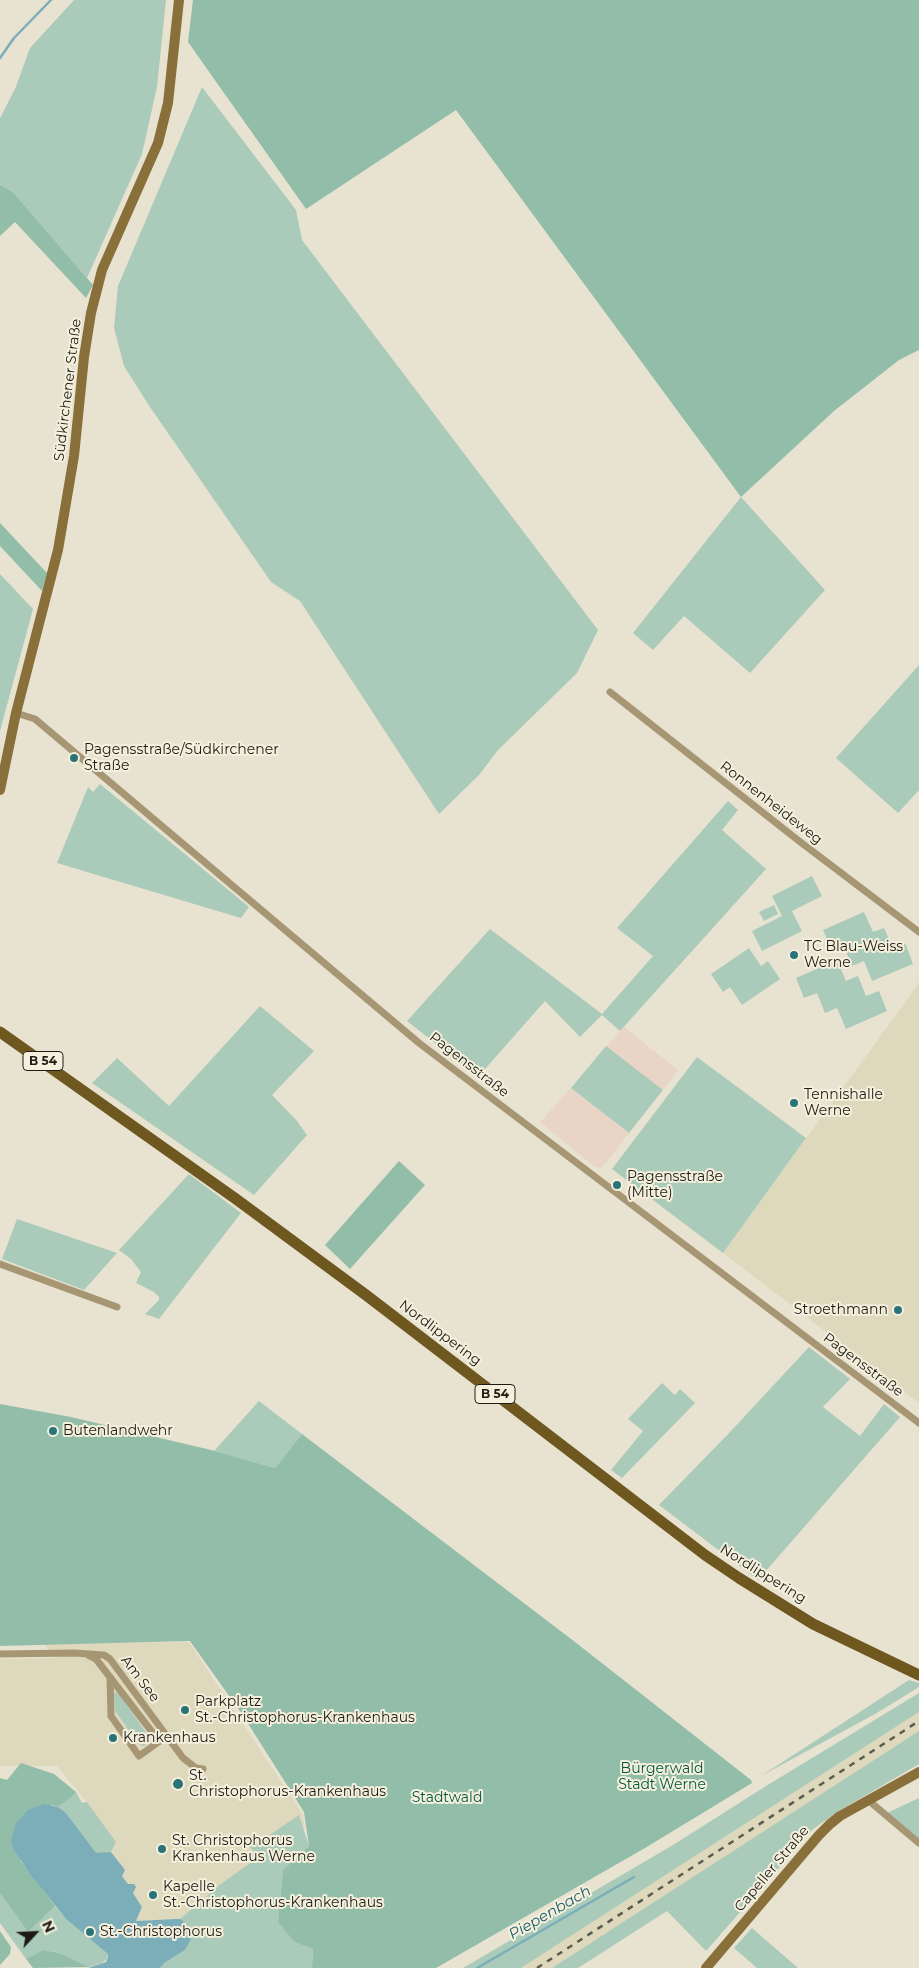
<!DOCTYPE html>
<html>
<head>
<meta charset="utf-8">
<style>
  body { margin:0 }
  #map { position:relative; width:919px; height:1968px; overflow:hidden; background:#e8e3d0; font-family:Montserrat,sans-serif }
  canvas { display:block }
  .north { position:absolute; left:10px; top:1908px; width:50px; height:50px; -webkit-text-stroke:4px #f5f0dd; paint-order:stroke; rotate:65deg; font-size:14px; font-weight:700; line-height:20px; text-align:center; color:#1d1b14 }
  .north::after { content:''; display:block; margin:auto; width:18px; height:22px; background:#1d1b14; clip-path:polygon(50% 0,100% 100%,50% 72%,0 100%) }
</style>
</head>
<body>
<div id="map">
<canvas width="919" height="1968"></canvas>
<div class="north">N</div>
</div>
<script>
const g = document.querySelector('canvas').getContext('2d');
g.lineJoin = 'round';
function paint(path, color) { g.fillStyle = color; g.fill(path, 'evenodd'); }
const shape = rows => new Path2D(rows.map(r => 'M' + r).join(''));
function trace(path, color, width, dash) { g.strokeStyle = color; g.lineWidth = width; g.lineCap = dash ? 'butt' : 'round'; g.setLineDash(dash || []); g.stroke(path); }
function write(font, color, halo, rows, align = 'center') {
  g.font = font + ' Montserrat,sans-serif'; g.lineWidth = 4; g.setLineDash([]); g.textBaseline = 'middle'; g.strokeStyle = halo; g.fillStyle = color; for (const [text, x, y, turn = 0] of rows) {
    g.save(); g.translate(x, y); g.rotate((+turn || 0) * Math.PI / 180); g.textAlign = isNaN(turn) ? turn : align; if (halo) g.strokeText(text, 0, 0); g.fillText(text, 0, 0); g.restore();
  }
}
const commercial = shape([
  [624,1027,678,1070,663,1090,606,1047],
  [571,1088,629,1133,602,1168,595,1167,540,1122]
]);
const built = shape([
  [919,983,919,1403,723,1253],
  [189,1642,302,1813,305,1826,180,1919,136,1921,142,1907,122,1875,124,1870,111,1852,116,1842,87,1802,57,1766,0,1766,0,1659,54,1658,45,1644],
  [919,1712,919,1731,799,1810,552,1968,521,1968]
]);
const green = shape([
  [74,0,166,0,157,87,142,154,87,278,13,192,0,185,0,118,15,89,30,48],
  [202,87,296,210,302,240,598,630,577,673,498,750,479,775,439,814,300,601,271,582,150,407,124,366,114,328,118,286],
  [741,497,825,590,750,673,684,616,653,650,633,633],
  [0,574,33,609,0,731],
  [919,665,919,790,898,813,836,758],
  [100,784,249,907,241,918,57,863,88,787,93,792],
  [728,801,738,810,722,830,766,869,620,1031,602,1015,580,1037,545,1001,478,1077,407,1021,490,929,602,1014,653,956,617,928],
  [812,876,822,896,792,911,802,931,762,951,752,931,782,916,772,896],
  [774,905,778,914,764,921,759,912],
  [864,912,873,932,884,928,893,948,905,943,913,964,872,981,864,961,852,966,843,945,832,950,823,930],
  [749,948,761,966,768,961,780,979,742,1005,730,987,723,992,711,974],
  [837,960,846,981,858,976,866,996,879,991,887,1011,846,1029,837,1008,825,1013,817,993,804,998,796,978],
  [260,1006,314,1051,272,1095,297,1121,307,1135,254,1195,92,1083,117,1058,169,1106],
  [606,1046,663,1090,629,1133,571,1088],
  [697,1057,806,1138,723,1253,612,1169],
  [189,1174,241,1213,159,1319,145,1314,159,1300,159,1297,154,1292,136,1283,141,1272,131,1259,119,1250],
  [17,1219,117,1253,84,1290,2,1259],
  [809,1347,850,1379,823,1407,860,1436,884,1404,900,1417,758,1580,659,1505,731,1431],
  [662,1383,675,1395,680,1389,695,1403,622,1478,611,1470,643,1431,628,1419],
  [259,1401,302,1434,275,1468,214,1451],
  [909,1680,919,1683,919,1687,875,1714,761,1776],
  [115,1692,119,1694,149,1737,149,1739,144,1746,139,1744,115,1711,114,1694],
  [919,1693,919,1712,521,1968,463,1968,673,1845,766,1786],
  [919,1731,919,1764,837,1812,812,1830,706,1951,667,1911,578,1968,552,1968],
  [76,1792,82,1803,87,1802,116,1842,111,1852,96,1854,66,1813,58,1807,73,1796],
  [919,1798,919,1840,887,1813],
  [299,1815,309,1846,283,1870,278,1922,294,1942,313,1949,312,1968,160,1968,163,1963,185,1950,189,1929,180,1919,221,1884,253,1861,249,1855,254,1852,249,1845,252,1843,255,1845],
  [0,1893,28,1932,55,1906,66,1919,103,1949,108,1954,107,1959,102,1963,89,1967,60,1953,43,1950,26,1959,0,1923],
  [752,1928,798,1968,757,1968,734,1948]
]);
const forest = shape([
  [193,0,919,0,919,350,899,360,834,411,741,497,456,110,306,209,188,42],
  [0,185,13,192,93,285,86,298,15,222,0,236],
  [0,523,47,573,42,591,0,546],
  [399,1161,425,1185,350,1269,325,1245],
  [0,1404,71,1417,211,1450,275,1468,302,1434,575,1642,751,1780,752,1783,645,1848,436,1968,312,1968,313,1949,294,1942,278,1922,283,1870,309,1846,304,1812,242,1714,190,1641,0,1646],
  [21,1763,54,1774,76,1792,73,1796,58,1807,52,1805,20,1860,55,1906,28,1932,0,1893,0,1778,7,1780],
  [0,1931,11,1947,10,1954,0,1965],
  [43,1950,60,1953,89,1967,33,1968,26,1959]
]);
const water = shape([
  [44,1804,58,1807,66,1813,96,1853,111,1852,125,1870,122,1876,128,1884,134,1884,136,1887,133,1893,142,1907,136,1921,175,1919,180,1919,183,1921,191,1934,191,1939,185,1950,164,1963,160,1968,88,1968,106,1962,108,1957,108,1954,66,1919,30,1874,14,1850,11,1841,16,1823,28,1810]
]);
const stream = shape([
  [0,58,14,38,51,0],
  [477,1968,634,1877]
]);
const street = shape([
  [610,692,799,841,919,932],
  [16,713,35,719,419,1043,919,1423],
  [0,1264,117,1307],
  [0,1654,74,1653,104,1655,110,1659,183,1758,196,1768,203,1769],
  [88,1655,96,1659,159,1741],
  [110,1677,111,1716,139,1756,167,1736],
  [868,1800,919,1843]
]);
const secondary = shape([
  [0,790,16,713,58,550,74,456,84,357,91,313,102,270,158,143,168,103,179,0],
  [706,1968,819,1835,830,1824,840,1816,919,1772]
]);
const primary = shape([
  [0,1032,236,1199,366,1295,705,1555,739,1578,813,1624,919,1675]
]);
const rail = shape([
  [537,1968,919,1721]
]);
const markers = [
  [74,758,5,"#2a7479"],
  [794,955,5,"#2a7479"],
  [794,1103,5,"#2a7479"],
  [617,1185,5,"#2a7479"],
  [898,1310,5,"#2a7479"],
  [53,1431,5,"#2a7479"],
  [185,1710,5,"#2a7479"],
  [113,1738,5,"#2a7479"],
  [178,1784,6,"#2a7479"],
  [162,1849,5,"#2a7479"],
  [153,1895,5,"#2a7479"],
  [90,1932,5,"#2a7479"]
];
const shields = [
  [43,1061,40],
  [495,1394,40]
];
const shieldNames = [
  ["B 54",43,1061],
  ["B 54",495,1394]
];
const streetNames = [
  ["Südkirchener Straße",68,390,-83],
  ["Ronnenheideweg",771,803,38],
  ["Pagensstraße",469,1065,38],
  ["Nordlippering",440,1333,37],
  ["Pagensstraße",863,1365,37],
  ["Nordlippering",763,1574,32],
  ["Am See",140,1679,53],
  ["Capeller Straße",772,1869,-50]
];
const poiNames = [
  ["Pagensstraße/Südkirchener",84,750],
  ["Straße",84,766],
  ["TC Blau-Weiss",804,947],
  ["Werne",804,963],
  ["Tennishalle",804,1095],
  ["Werne",804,1111],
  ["Pagensstraße",627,1177],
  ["(Mitte)",627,1193],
  ["Stroethmann",888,1310,"right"],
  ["Butenlandwehr",63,1431],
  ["Parkplatz",195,1702],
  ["St.-Christophorus-Krankenhaus",195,1718],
  ["Krankenhaus",123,1738],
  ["St.",189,1776],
  ["Christophorus-Krankenhaus",189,1792],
  ["St. Christophorus",172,1841],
  ["Krankenhaus Werne",172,1857],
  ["Kapelle",163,1887],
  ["St.-Christophorus-Krankenhaus",163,1903],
  ["St.-Christophorus",100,1932]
];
const parkNames = [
  ["Bürgerwald",662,1769],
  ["Stadt Werne",662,1785],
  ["Stadtwald",447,1798]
];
const waterNames = [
  ["Piepenbach",550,1913,-30]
];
paint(commercial, '#e9d5c6');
paint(built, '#ded8bd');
paint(green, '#aacaba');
paint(forest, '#91bda9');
paint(water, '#7caeb9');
trace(stream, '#7caeb9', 2.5);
trace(street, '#a79673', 7);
trace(secondary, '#89703b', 10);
trace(primary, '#6f5720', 11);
trace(rail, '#5d5a4f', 2.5, [6, 6]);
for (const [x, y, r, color] of markers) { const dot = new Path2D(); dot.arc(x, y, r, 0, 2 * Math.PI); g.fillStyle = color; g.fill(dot); trace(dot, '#f5f0dd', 2); }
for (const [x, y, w] of shields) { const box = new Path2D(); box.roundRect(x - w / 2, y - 9.5, w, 19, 4); g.fillStyle = '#f5f0dd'; g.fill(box); trace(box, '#1d1b14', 1); }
write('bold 12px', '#1d1b14', null, shieldNames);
write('14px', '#1d1b14', '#f5f0dd', streetNames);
write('14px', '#1d1b14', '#f5f0dd', poiNames, 'left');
write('14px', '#01573d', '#f5f0dd', parkNames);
write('italic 15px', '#195d6a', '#f5f0dd', waterNames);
</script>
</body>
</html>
